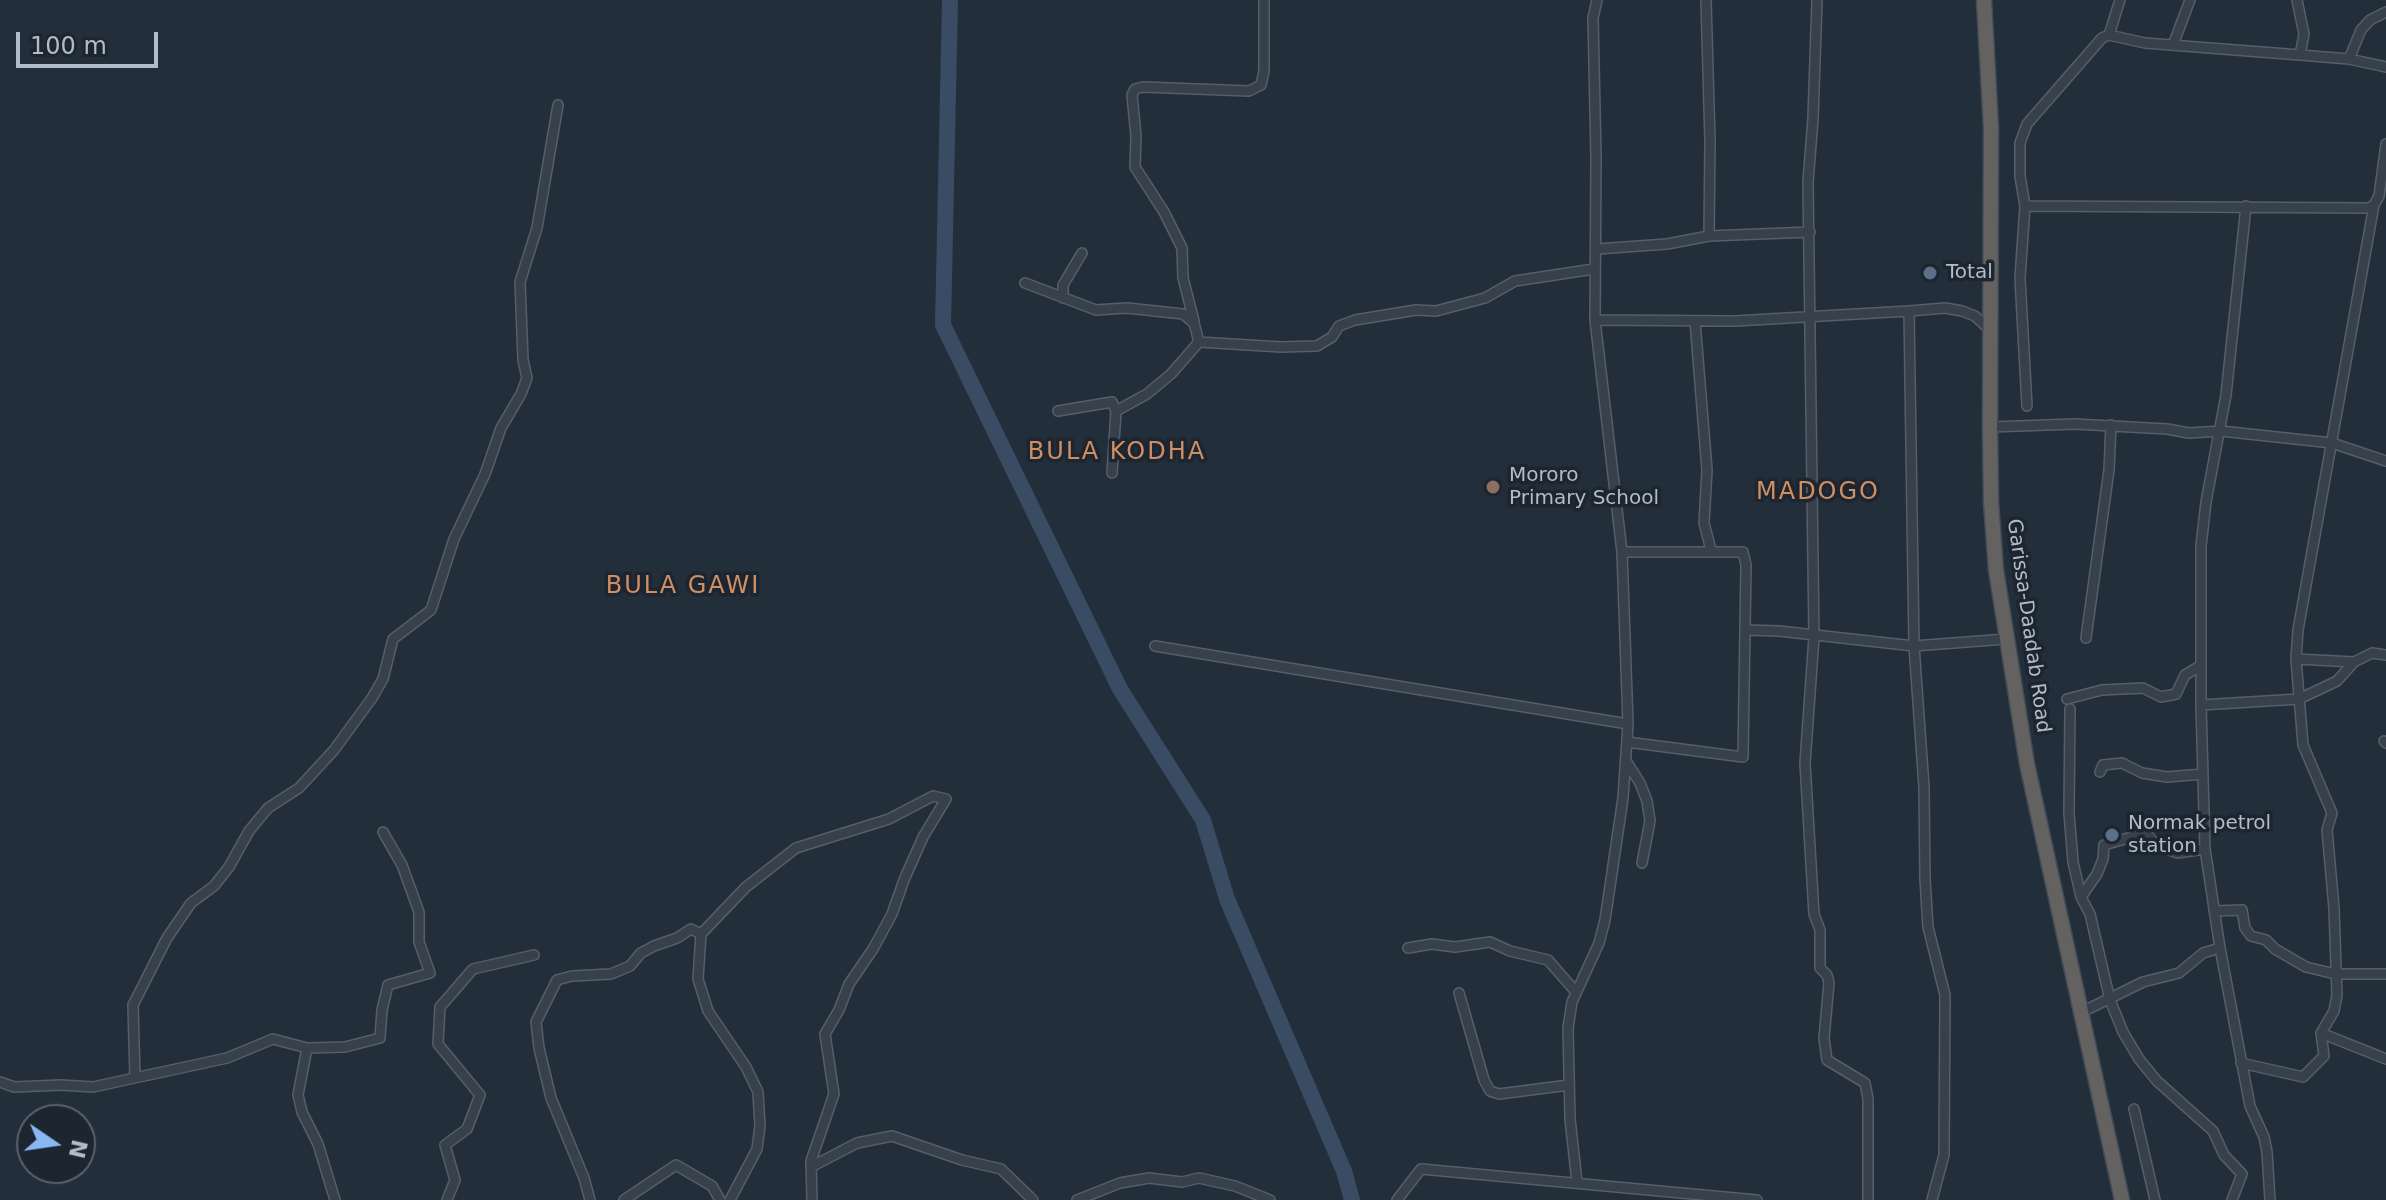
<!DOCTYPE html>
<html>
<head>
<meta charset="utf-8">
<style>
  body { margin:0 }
  #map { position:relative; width:2386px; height:1200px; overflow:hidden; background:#232e3b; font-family:"DejaVu Sans",sans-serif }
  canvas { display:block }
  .north { position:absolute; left:16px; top:1104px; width:80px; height:80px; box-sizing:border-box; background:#1c2530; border:2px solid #58616c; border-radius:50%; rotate:103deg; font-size:22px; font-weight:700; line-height:32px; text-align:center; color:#b2bbc7 }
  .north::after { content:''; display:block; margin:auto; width:28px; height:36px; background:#8ab7f4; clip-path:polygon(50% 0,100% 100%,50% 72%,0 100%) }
  .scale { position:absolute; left:16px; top:32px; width:142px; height:36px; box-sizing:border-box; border:4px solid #b2bbc7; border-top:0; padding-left:10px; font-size:24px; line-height:28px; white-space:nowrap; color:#b2bbc7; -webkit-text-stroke:6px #1c2530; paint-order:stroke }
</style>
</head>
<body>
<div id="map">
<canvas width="2386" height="1200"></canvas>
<div class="north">N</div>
<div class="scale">100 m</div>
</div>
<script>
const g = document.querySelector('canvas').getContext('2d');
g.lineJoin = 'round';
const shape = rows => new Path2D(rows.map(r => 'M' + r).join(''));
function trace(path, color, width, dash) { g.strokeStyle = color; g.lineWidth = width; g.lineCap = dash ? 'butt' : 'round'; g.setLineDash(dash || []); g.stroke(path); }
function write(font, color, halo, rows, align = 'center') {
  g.font = font + ' "DejaVu Sans",sans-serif'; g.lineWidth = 7; g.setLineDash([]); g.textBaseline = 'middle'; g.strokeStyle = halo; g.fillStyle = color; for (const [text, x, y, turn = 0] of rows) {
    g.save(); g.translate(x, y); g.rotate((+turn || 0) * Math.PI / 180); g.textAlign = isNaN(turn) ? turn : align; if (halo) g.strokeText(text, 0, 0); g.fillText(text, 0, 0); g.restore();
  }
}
const river = shape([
  [950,0,943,325,1120,689,1203,820,1227,899,1344,1171,1352,1200]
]);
const minor = shape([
  [1706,0,1710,141,1709,236],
  [1817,0,1813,119,1808,182,1814,637,1805,763,1814,914,1820,930,1820,968,1827,975,1829,983,1824,1038,1827,1060,1865,1083,1868,1099,1868,1200],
  [2297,0,2304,34,2300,55],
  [2109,35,2120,0],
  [2173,45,2190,0],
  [2349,59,2361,30,2370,20,2386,12],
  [2025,206,2368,208,2374,205,2379,196,2386,144],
  [2246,206,2226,395,2206,502,2201,546,2201,705,2205,849,2220,948,2250,1106,2264,1137,2267,1152,2270,1200],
  [1597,249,1667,244,1709,236,1810,232],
  [1025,283,1096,310,1127,308,1183,314,1194,323,1199,342,1281,347,1317,346,1332,337,1339,326,1355,320,1416,310,1436,311,1485,298,1515,281,1594,269],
  [1063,298,1063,285,1082,253],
  [1909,311,1945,308,1962,311,1975,316,1990,330],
  [1595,320,1735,321,1909,311,1914,646,1924,787,1925,879,1928,927,1945,995,1944,1155,1932,1200],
  [1194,321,1183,278,1182,248,1164,212,1135,167,1136,136,1132,95,1135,89,1143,87,1249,91,1261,85,1264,71,1264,0],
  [1695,321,1707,470,1704,523,1711,550],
  [2027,406,2020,278,2025,206,2020,176,2020,143,2027,124,2102,38,2109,35,2145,43,2300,55,2349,59,2386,67],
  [1058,411,1112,402,1116,411],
  [1990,427,2075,424,2167,429,2189,433,2221,431,2332,443,2386,461],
  [1112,473,1116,411,1147,394,1171,374,1199,342],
  [1622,552,1743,552,1746,565,1743,757,1627,742],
  [1745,630,1779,631,1914,646,2006,639],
  [2086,638,2109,470,2111,425],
  [1155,646,1628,724],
  [2296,659,2354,662],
  [2067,699,2102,690,2143,688,2161,697,2176,694,2185,675,2200,666],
  [2201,705,2299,699,2337,681,2354,662,2372,653,2386,655],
  [2070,709,2069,813,2073,862,2081,897,2090,914,2110,1000,2123,1032,2139,1059,2157,1081,2213,1131,2224,1155,2242,1174,2232,1200],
  [2384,741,2386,743],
  [1626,761,1640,783,1647,801,1650,821,1642,863],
  [2100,772,2103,765,2122,763,2142,773,2167,777,2203,774],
  [2081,897,2097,874,2103,859,2104,845,2146,833,2156,845,2177,853,2205,849],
  [2214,911,2242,910,2245,928,2251,936,2266,940,2275,949,2306,967,2335,974,2386,974],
  [1408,948,1432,944,1455,947,1490,942,1510,951,1548,960,1576,992],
  [1459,993,1484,1080,1490,1091,1499,1094,1569,1085],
  [2080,1013,2143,982,2179,973,2203,953,2220,948],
  [2321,1033,2386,1059],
  [307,1048,298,1095,302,1112,318,1144,335,1200],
  [2241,1063,2303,1077,2324,1056,2321,1033,2334,1011,2337,995,2334,908,2327,830,2332,813,2303,745,2296,659,2298,630,2374,205],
  [135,1077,133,1005,167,938,191,903,214,886,229,867,249,831,268,808,299,788,334,750,372,698,383,679,393,639,431,610,454,539,485,474,501,428,521,394,527,378,523,360,520,282,537,228,558,105],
  [0,1082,14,1087,61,1085,93,1087,227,1058,273,1039,307,1048,345,1047,380,1038,382,1010,388,985,430,973,419,942,419,912,402,865,383,832],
  [2134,1109,2155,1200],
  [811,1167,857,1143,892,1136,962,1160,1001,1169,1033,1200],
  [1577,1182,1570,1119,1568,1028,1572,1002,1599,943,1605,920,1623,798,1628,724,1622,552,1595,320,1596,157,1593,18,1597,0],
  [447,1200,455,1180,445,1145,467,1129,480,1095,438,1044,440,1007,473,969,534,955],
  [590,1200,584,1178,551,1098,539,1048,536,1022,557,980,572,976,611,974,630,966,641,953,654,946,677,938,691,929,701,934],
  [624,1200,676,1165,712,1186,720,1200],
  [730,1200,757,1149,760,1126,758,1092,746,1067,708,1011,698,979,701,934,746,887,796,848,889,819,933,796,946,799,923,837,904,880,892,914,873,949,849,984,839,1010,825,1034,834,1094,811,1161,812,1200],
  [1077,1200,1120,1183,1149,1178,1182,1182,1199,1178,1235,1186,1270,1200],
  [1397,1200,1421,1169,1757,1200]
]);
const trunk = shape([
  [1984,0,1991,128,1990,427,1991,502,1996,570,2027,764,2122,1200]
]);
const markers = [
  [1930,273,8,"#5c6f8a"],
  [1493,487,8,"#8d6e63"],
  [2112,835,8,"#5c6f8a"]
];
const poiNames = [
  ["Total",1946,273],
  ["Mororo",1509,476],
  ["Primary School",1509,499],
  ["Normak petrol",2128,824],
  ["station",2128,847]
];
const streetNames = [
  ["Garissa-Daadab Road",2028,626,82]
];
const quarterNames = [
  ["BULA KODHA",1117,453],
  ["MADOGO",1818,493],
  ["BULA GAWI",683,587]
];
trace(river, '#394c64', 16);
trace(minor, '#555e69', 12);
trace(trunk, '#424b56', 17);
trace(minor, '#37404b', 9);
trace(trunk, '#636260', 14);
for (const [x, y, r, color] of markers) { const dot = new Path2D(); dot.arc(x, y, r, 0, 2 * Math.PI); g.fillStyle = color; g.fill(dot); trace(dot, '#1c2530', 3); }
write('20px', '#b2bbc7', '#1c2530', poiNames, 'left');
write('20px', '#b2bbc7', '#1c2530', streetNames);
g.letterSpacing = '2px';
write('24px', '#d08f63', '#1c2530', quarterNames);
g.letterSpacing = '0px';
</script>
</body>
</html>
